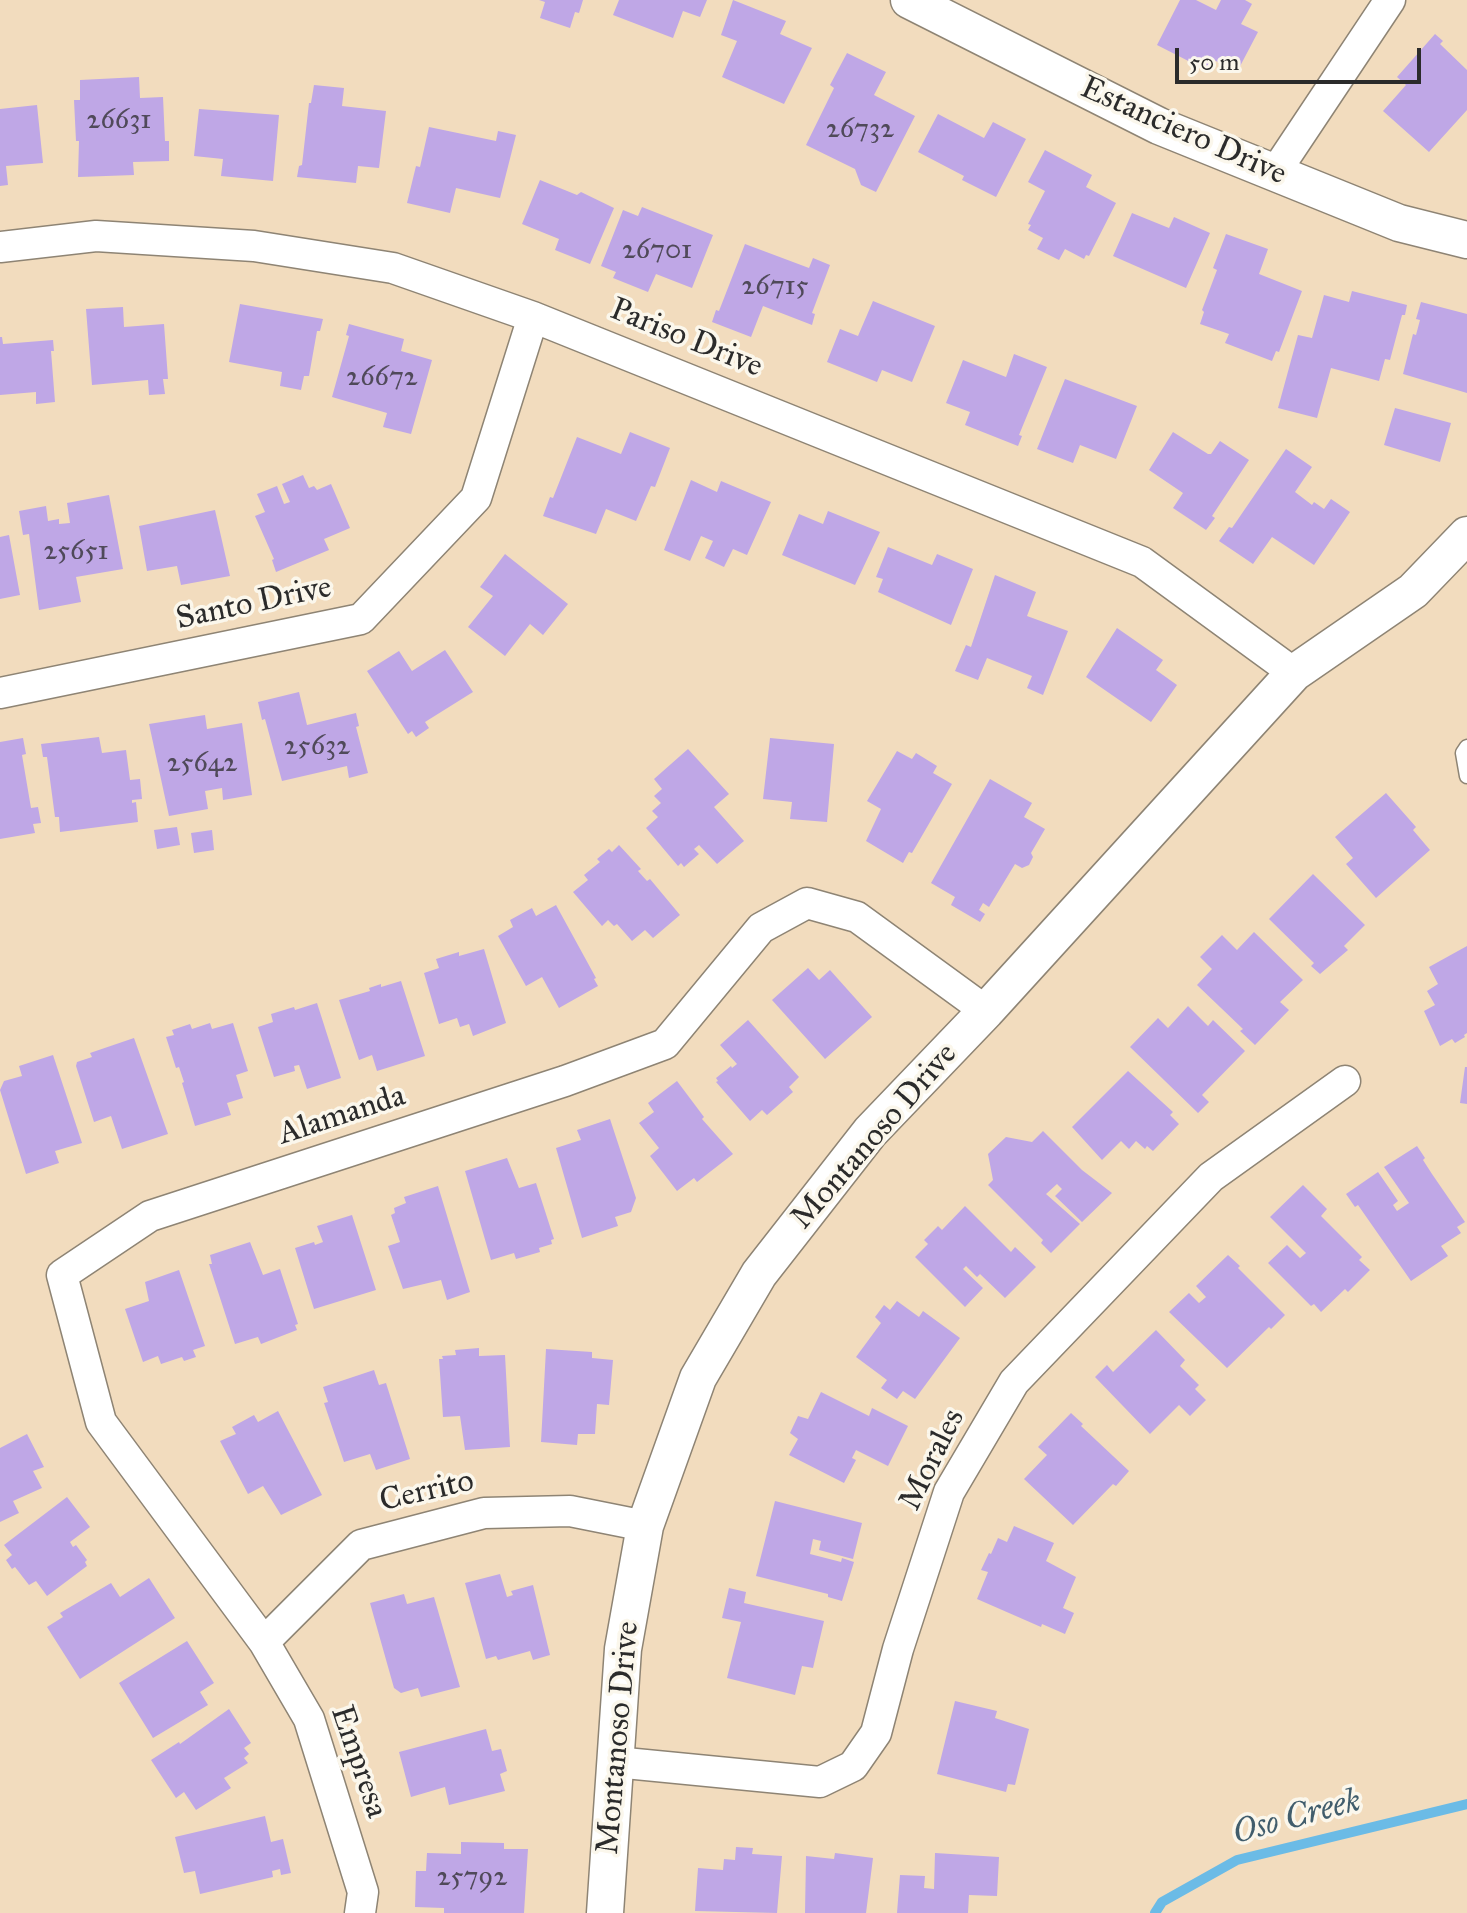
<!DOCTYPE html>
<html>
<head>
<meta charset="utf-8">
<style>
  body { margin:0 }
  #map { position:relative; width:1467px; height:1913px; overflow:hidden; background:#f2dcbe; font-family:"IM FELL Great Primer",serif }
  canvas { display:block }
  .scale { position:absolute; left:1175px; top:48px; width:246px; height:36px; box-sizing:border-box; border:4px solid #2b2b2b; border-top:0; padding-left:10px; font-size:24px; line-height:28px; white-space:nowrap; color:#2b2b2b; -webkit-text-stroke:6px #fbf7ec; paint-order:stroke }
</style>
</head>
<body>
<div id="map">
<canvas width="1467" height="1913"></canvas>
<div class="scale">50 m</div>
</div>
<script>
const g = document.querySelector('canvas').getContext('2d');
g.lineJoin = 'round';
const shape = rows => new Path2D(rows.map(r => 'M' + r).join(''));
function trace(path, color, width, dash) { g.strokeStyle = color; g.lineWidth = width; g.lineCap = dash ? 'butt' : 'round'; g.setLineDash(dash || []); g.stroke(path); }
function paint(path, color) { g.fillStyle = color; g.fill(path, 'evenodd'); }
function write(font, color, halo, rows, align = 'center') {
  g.font = font + ' "IM FELL Great Primer",serif'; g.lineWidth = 7; g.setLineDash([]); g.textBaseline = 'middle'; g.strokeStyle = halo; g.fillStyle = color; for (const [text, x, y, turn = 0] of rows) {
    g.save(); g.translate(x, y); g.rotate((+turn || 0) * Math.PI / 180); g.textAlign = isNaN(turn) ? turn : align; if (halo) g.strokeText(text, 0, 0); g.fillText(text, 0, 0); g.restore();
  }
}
const stream = shape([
  [1155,1913,1162,1902,1237,1860,1467,1804]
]);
const building = shape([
  [539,0,583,0,579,13,575,12,570,28,540,18,545,2],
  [619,0,707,0,700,17,683,11,673,38,613,15],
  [733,0,786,21,780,34,812,48,784,104,722,77,737,41,721,35],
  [1180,0,1196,0,1216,10,1221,0,1245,0,1252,4,1241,24,1258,32,1237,72,1212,59,1206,70,1157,45],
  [1435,34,1443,41,1440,44,1467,70,1467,110,1429,152,1383,111,1406,85,1397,77],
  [847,53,886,72,874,95,915,116,876,192,861,185,855,169,806,145,834,88,830,85],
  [139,77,140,98,163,97,165,141,169,141,169,161,133,162,134,175,78,177,79,141,76,141,74,100,80,100,80,80],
  [314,85,344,88,342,106,386,111,379,168,358,166,356,183,297,177,299,166,302,165,309,103,311,103],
  [37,105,43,163,6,166,8,185,0,186,0,109],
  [199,109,279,115,273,181,221,176,223,159,194,156],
  [938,114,984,138,993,122,1026,139,996,197,962,180,964,176,918,152],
  [429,127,496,141,498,131,516,135,500,198,456,188,450,213,407,203,416,166,420,167],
  [1045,150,1092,175,1086,187,1116,203,1089,256,1086,255,1084,259,1065,249,1059,260,1037,249,1043,238,1028,230,1031,225,1028,224,1045,191,1028,182],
  [540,180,577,195,581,192,614,208,590,264,555,250,559,239,522,224],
  [642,207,713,235,692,288,656,274,648,292,613,278,616,272,601,266,623,210,638,216],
  [1132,213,1169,228,1174,217,1210,233,1186,288,1113,256],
  [1226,234,1268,249,1259,274,1302,291,1279,352,1276,351,1272,361,1225,343,1229,334,1200,324,1204,312,1202,310,1217,270,1213,268],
  [745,244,809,268,813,258,830,265,812,313,815,314,812,325,763,306,751,337,712,322,716,310,719,311],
  [1352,291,1407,305,1405,315,1402,315,1390,360,1385,359,1379,381,1331,368,1317,418,1278,408,1298,335,1312,338,1324,295,1349,302],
  [873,301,935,326,912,382,882,370,877,382,827,362,840,329,858,336],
  [1421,302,1467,314,1467,393,1403,374,1413,334,1416,335,1420,320,1416,319],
  [240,304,323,319,320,331,317,331,309,376,304,376,301,390,280,386,282,372,229,362],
  [123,307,124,327,164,324,168,379,163,379,165,394,149,395,148,380,92,385,86,309],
  [349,324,404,339,401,351,432,360,411,434,383,427,387,413,332,397,349,336,346,335],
  [0,337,2,337,3,344,53,340,54,351,51,351,55,402,36,404,36,392,0,395],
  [1014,354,1047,367,1019,435,1022,436,1018,446,965,425,970,412,946,403,963,360,1006,377],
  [1065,379,1137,406,1116,459,1080,445,1073,463,1037,449],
  [1395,408,1451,423,1440,462,1384,445],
  [630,432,670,448,655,487,651,486,636,521,606,509,596,534,543,516,550,497,553,498,577,437,621,454],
  [1173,432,1208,454,1211,454,1220,441,1249,460,1212,516,1215,518,1206,530,1173,508,1183,493,1149,470],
  [1286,449,1312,467,1295,492,1312,505,1314,502,1324,509,1331,499,1350,512,1314,565,1272,537,1253,564,1219,541,1229,527,1232,528],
  [303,475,309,488,314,486,317,490,331,484,350,528,324,539,329,550,276,572,272,560,274,559,255,516,265,512,257,494,277,486,284,504,290,502,282,484],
  [691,480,717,492,721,481,771,502,747,555,733,549,724,567,705,558,713,541,701,536,690,561,664,550],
  [109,495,123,569,76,577,81,602,39,610,29,534,23,535,19,511,46,506,48,521,59,519,59,524,70,523,67,503],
  [215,510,230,576,181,585,177,566,147,571,139,526],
  [828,511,880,532,855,585,782,555,799,514,823,524],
  [9,535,20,595,0,599,0,537],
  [888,547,932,565,937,554,973,569,951,625,878,592,883,579,876,577],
  [505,554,568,604,543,635,530,624,505,656,468,627,493,596,480,587],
  [995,575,1036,592,1027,616,1068,631,1043,695,1027,688,1032,676,987,658,978,680,955,671,966,645,971,647],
  [1117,628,1163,660,1156,670,1177,685,1151,722,1086,677],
  [445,650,473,692,425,722,429,728,416,737,412,731,408,734,367,671,399,651,412,671],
  [299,692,307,725,356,713,359,726,356,727,368,773,349,778,347,766,282,781,265,719,262,720,258,702],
  [205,715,207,729,242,723,252,795,223,800,222,788,205,791,208,809,169,816,149,724],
  [99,737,102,753,126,750,130,780,140,779,142,799,132,800,132,803,136,802,138,822,60,832,59,817,55,817,47,757,43,757,41,744],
  [23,738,26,754,22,755,31,808,38,807,41,823,33,824,35,833,0,839,0,742],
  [770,738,834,744,827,822,790,819,792,802,763,799],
  [688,749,729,794,714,807,744,841,717,864,699,845,694,849,699,854,684,867,681,863,678,866,646,828,658,817,652,811,661,803,654,796,662,789,654,779],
  [897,751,912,759,916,753,937,766,933,773,952,784,912,853,909,852,903,863,866,841,881,809,867,801],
  [990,779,1032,803,1024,817,1045,829,1031,853,1033,857,1029,865,1022,868,1015,864,989,907,983,903,979,910,985,914,980,922,951,905,955,897,931,883],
  [1386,793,1416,827,1413,830,1430,850,1376,898,1346,864,1353,858,1335,837],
  [177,827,180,845,157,849,154,830],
  [212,830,214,850,194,853,191,833],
  [619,845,641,869,638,871,647,881,650,879,680,915,653,938,645,930,632,941,617,924,614,926,608,920,602,926,573,892,588,880,584,875,600,862,597,859,609,849,612,852],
  [1313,874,1365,925,1344,946,1348,950,1320,974,1311,966,1314,963,1269,919],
  [556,905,596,978,594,979,598,986,559,1008,542,977,526,986,498,936,513,927,510,920,532,908,536,916],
  [1254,932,1303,980,1280,1002,1289,1010,1255,1045,1240,1031,1243,1029,1197,985,1212,969,1200,957,1222,935,1237,950],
  [1467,946,1467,1033,1464,1035,1465,1037,1455,1043,1452,1039,1440,1046,1424,1011,1435,1005,1427,991,1438,984,1429,967],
  [484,949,506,1023,473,1036,469,1024,460,1027,457,1018,439,1024,424,973,439,968,436,959,459,952,459,956],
  [808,968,819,980,830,970,872,1017,825,1059,772,1000],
  [401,981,425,1056,377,1071,372,1055,359,1060,339,1000,370,991,369,988,381,984,381,987],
  [317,1003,341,1078,307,1089,299,1065,294,1066,295,1071,274,1077,258,1027,273,1022,271,1014,294,1007,295,1010],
  [1188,1006,1208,1026,1213,1020,1245,1051,1202,1095,1209,1102,1198,1113,1130,1047,1158,1018,1168,1028],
  [748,1020,799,1077,789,1087,793,1092,767,1115,762,1110,750,1121,716,1082,718,1081,716,1078,731,1066,732,1068,737,1064,720,1045],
  [210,1023,212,1029,233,1023,248,1071,236,1075,243,1098,227,1103,231,1115,195,1126,182,1083,184,1082,179,1067,176,1068,166,1037,174,1035,172,1030,190,1024,192,1029],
  [134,1038,168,1134,122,1149,111,1116,94,1122,76,1066,77,1062,92,1057,90,1053],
  [53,1055,82,1143,55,1151,59,1163,26,1174,0,1090,4,1081,22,1076,19,1066],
  [1465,1067,1467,1067,1467,1104,1460,1103],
  [1128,1071,1173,1112,1170,1115,1179,1124,1153,1151,1147,1146,1145,1149,1136,1141,1129,1149,1121,1141,1102,1160,1072,1127],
  [677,1081,704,1117,702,1119,733,1154,697,1182,694,1178,677,1191,650,1156,659,1148,639,1123,654,1112,648,1103],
  [610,1119,636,1198,631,1212,615,1217,618,1226,582,1238,556,1148,581,1140,577,1130],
  [1043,1131,1082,1170,1112,1193,1082,1222,1055,1196,1062,1189,1057,1184,1046,1194,1080,1224,1051,1253,1041,1243,1043,1240,988,1185,993,1180,988,1154,1006,1137,1032,1142],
  [1417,1146,1425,1158,1423,1160,1432,1174,1465,1222,1457,1227,1461,1233,1441,1246,1448,1256,1411,1281,1358,1205,1355,1207,1346,1194,1378,1172,1398,1201,1393,1205,1397,1211,1409,1203,1384,1167],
  [507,1158,519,1188,536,1183,554,1239,551,1240,552,1244,539,1248,540,1252,516,1259,514,1253,491,1260,465,1171],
  [1303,1185,1327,1209,1321,1216,1362,1257,1359,1260,1370,1270,1348,1292,1345,1289,1321,1312,1314,1304,1311,1306,1268,1263,1287,1245,1300,1258,1306,1253,1270,1217],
  [438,1186,470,1292,447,1300,441,1280,403,1289,388,1246,400,1242,391,1215,395,1213,394,1208,406,1203,404,1197],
  [965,1206,1011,1252,1015,1247,1036,1267,1005,1298,980,1274,977,1277,966,1266,963,1269,983,1288,965,1307,915,1257,928,1244,924,1240,938,1226,942,1230],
  [352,1215,376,1290,314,1309,295,1248,314,1242,315,1245,323,1242,317,1226],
  [250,1242,263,1275,280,1269,298,1324,295,1325,297,1330,261,1344,258,1337,235,1344,209,1264,212,1264,210,1255],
  [1228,1255,1240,1266,1238,1268,1285,1315,1271,1329,1269,1327,1227,1368,1169,1312,1189,1293,1199,1303,1206,1297,1196,1286],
  [179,1270,205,1346,193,1350,196,1357,184,1361,182,1357,161,1364,158,1356,143,1362,125,1309,149,1301,145,1282],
  [897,1301,919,1317,923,1311,960,1338,915,1399,903,1391,897,1399,881,1388,887,1380,856,1357,881,1323,875,1317,884,1305,890,1310],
  [1156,1330,1185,1360,1180,1366,1199,1385,1195,1389,1206,1400,1190,1416,1179,1405,1150,1434,1095,1377,1107,1365,1113,1372],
  [479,1348,479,1356,505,1355,510,1447,465,1450,460,1416,443,1417,439,1359,443,1359,442,1356,456,1355,455,1350],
  [546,1349,592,1352,592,1358,613,1360,609,1405,597,1404,595,1434,578,1434,577,1445,541,1442],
  [374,1370,379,1385,386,1383,410,1459,376,1470,370,1454,344,1462,324,1403,328,1402,323,1387],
  [821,1392,869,1416,872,1408,908,1426,888,1466,856,1450,852,1458,856,1460,844,1483,789,1455,798,1439,790,1433,798,1416,808,1419],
  [278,1411,322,1495,281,1515,263,1486,248,1494,220,1441,236,1434,232,1427,254,1415,258,1422],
  [1071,1413,1083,1424,1081,1426,1129,1471,1116,1486,1113,1484,1073,1525,1024,1479,1047,1455,1038,1447],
  [27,1434,44,1467,33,1471,42,1488,13,1501,19,1513,0,1522,0,1448],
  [67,1497,90,1527,70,1542,73,1547,76,1545,87,1560,85,1562,87,1566,47,1596,36,1581,29,1585,15,1567,12,1569,6,1560,12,1555,4,1545],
  [775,1501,862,1523,853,1559,819,1550,821,1541,813,1539,810,1554,841,1562,842,1558,854,1562,842,1601,828,1597,828,1594,756,1576],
  [1014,1526,1054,1543,1046,1561,1076,1577,1063,1608,1074,1613,1065,1634,1042,1624,1041,1627,977,1599,988,1572,981,1570,989,1553,991,1554,998,1538,1007,1542],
  [500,1574,507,1597,513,1595,511,1591,533,1585,550,1655,533,1660,530,1651,498,1660,496,1656,486,1659,465,1583],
  [149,1578,175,1618,80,1679,47,1627,63,1617,60,1613,111,1583,120,1597],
  [729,1588,746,1592,744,1603,824,1621,813,1668,802,1666,795,1695,727,1678,741,1622,722,1618],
  [404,1594,407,1604,434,1597,460,1687,421,1697,418,1688,401,1693,394,1688,370,1603],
  [187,1641,214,1683,200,1692,208,1705,153,1738,119,1683],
  [955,1701,997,1711,995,1718,1029,1729,1015,1785,1008,1784,1006,1792,937,1774],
  [229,1709,251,1743,244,1748,249,1754,244,1758,248,1763,224,1778,231,1788,196,1810,184,1792,176,1798,151,1760,179,1742,180,1744],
  [486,1729,492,1751,501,1749,507,1771,500,1774,505,1791,449,1805,445,1787,411,1797,399,1752],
  [265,1816,271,1842,283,1839,291,1873,281,1875,280,1869,272,1871,273,1877,200,1894,195,1871,184,1873,175,1837],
  [461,1842,504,1843,504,1849,528,1849,524,1913,444,1913,444,1908,415,1907,416,1871,426,1871,427,1853,461,1854],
  [736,1847,753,1848,752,1854,782,1856,777,1913,695,1911,698,1868,723,1870,724,1859,735,1860],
  [835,1853,873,1858,866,1913,805,1913,806,1856,834,1859],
  [935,1853,999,1857,997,1896,969,1895,968,1913,897,1913,900,1875,925,1876,924,1888,934,1889]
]);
const service = shape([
  [1467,747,1463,753,1467,776]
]);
const minor = shape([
  [1274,174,1390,0],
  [0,247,96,236,254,246,393,268,533,317,1142,562,1294,673],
  [0,693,361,619,476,498,533,317],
  [264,1642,361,1545,484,1513,570,1511,645,1526],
  [615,1762,820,1782,853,1766,876,1733,898,1649,949,1492,1014,1382,1211,1177,1345,1081],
  [360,1913,363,1892,309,1719,264,1642,101,1422,62,1275,150,1216,565,1081,665,1044,761,928,807,903,857,917,986,1011]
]);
const tertiary = shape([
  [909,0,1159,126,1399,223,1467,240],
  [605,1913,623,1649,645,1526,698,1378,759,1274,870,1132,986,1011,1294,673,1413,591,1467,535]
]);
const numberNames = [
  ["26631",119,121],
  ["26732",860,130],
  ["26701",657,251],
  ["26715",775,287],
  ["26672",382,378],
  ["25651",76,552],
  ["25632",317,747],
  ["25642",202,764],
  ["25792",472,1878]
];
const streetNames = [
  ["Estanciero Drive",1183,132,24],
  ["Pariso Drive",686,339,22],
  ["Santo Drive",254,604,-12],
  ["Alamanda",342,1116,-18],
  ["Montanoso Drive",875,1137,-49],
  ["Morales",933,1460,-64],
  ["Cerrito",427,1492,-13],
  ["Montanoso Drive",619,1738,-85],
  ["Empresa",358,1762,71]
];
const waterNames = [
  ["Oso Creek",1297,1818,-15]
];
trace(stream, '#6bbbe6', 10);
paint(building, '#bfa7e6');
trace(service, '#8e8474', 17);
trace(minor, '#8e8474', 33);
trace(tertiary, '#8e8474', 39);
trace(service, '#fff', 14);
trace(minor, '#fff', 30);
trace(tertiary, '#fff', 36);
write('28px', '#504a5a', null, numberNames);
write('32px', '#2b2b2b', '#fbf7ec', streetNames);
write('italic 34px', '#415d6c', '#fbf7ec', waterNames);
</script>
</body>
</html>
